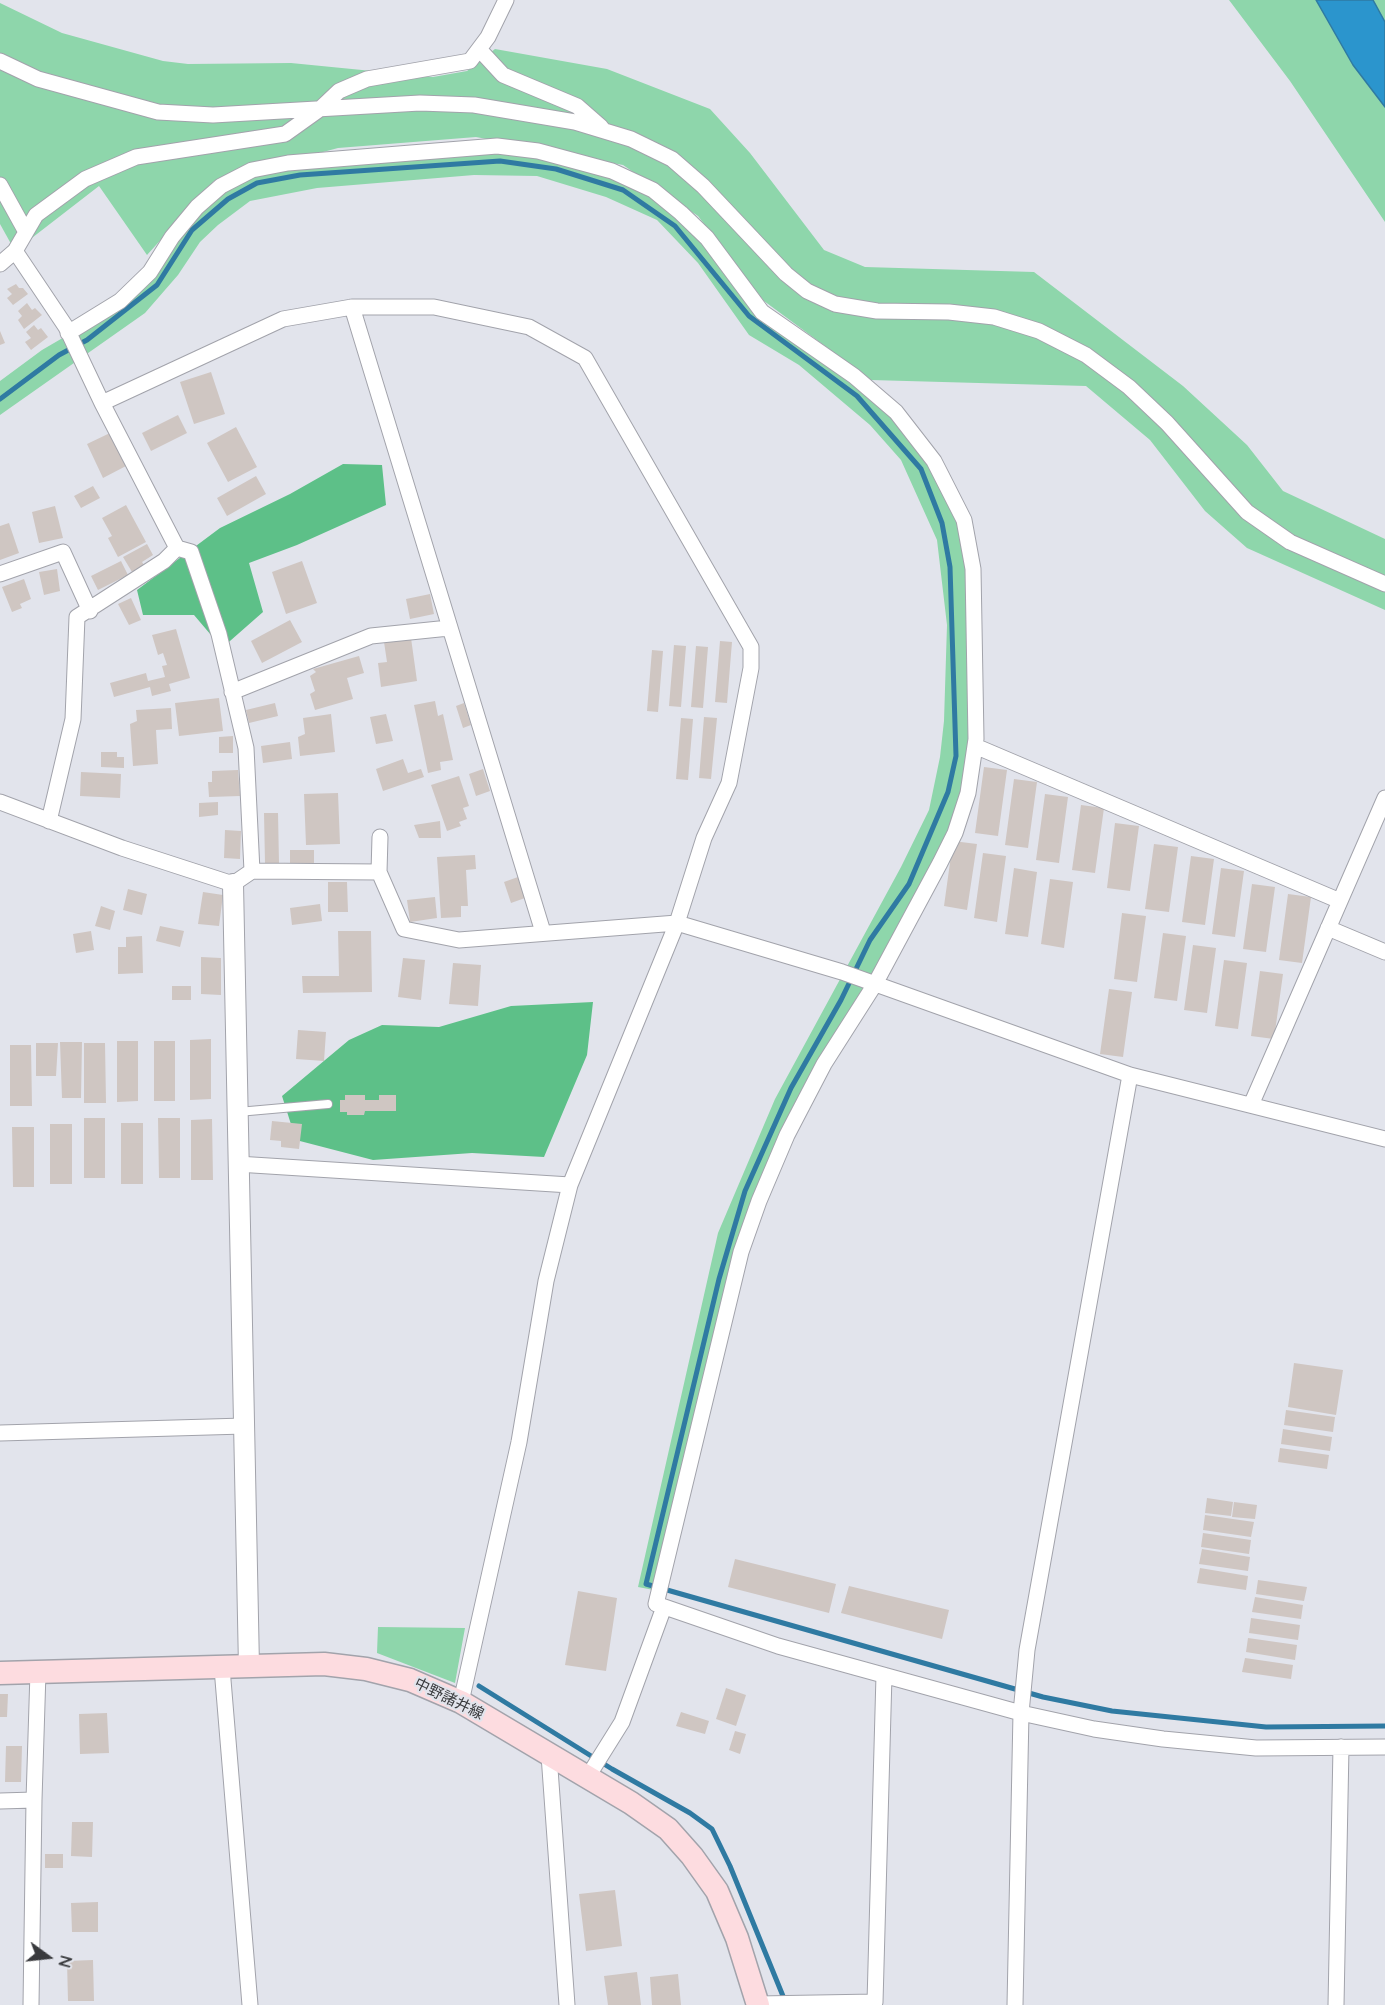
<!DOCTYPE html>
<html>
<head>
<meta charset="utf-8">
<style>
  body { margin:0 }
  #map { position:relative; width:1385px; height:2005px; overflow:hidden; background:#e2e4ec; font-family:Quicksand,sans-serif }
  canvas { display:block }
  .north { position:absolute; left:18px; top:1927px; width:60px; height:60px; -webkit-text-stroke:4px #e2e4ec; paint-order:stroke; rotate:105deg; font-size:16px; font-weight:700; line-height:24px; text-align:center; color:#393a3d }
  .north::after { content:''; display:block; margin:auto; width:21px; height:27px; background:#393a3d; clip-path:polygon(50% 0,100% 100%,50% 72%,0 100%) }
</style>
</head>
<body>
<div id="map">
<canvas width="1385" height="2005"></canvas>
<div class="north">N</div>
</div>
<script>
const g = document.querySelector('canvas').getContext('2d');
g.lineJoin = 'round';
function paint(path, color) { g.fillStyle = color; g.fill(path, 'evenodd'); }
const shape = rows => new Path2D(rows.map(r => 'M' + r).join(''));
function trace(path, color, width, dash) { g.strokeStyle = color; g.lineWidth = width; g.lineCap = dash ? 'butt' : 'round'; g.setLineDash(dash || []); g.stroke(path); }
function write(font, color, halo, rows, align = 'center') {
  g.font = font + ' Quicksand,"Noto Sans JP",sans-serif'; g.lineWidth = 4.5; g.setLineDash([]); g.textBaseline = 'middle'; g.strokeStyle = halo; g.fillStyle = color; for (const [text, x, y, turn = 0] of rows) {
    g.save(); g.translate(x, y); g.rotate((+turn || 0) * Math.PI / 180); g.textAlign = isNaN(turn) ? turn : align; if (halo) g.strokeText(text, 0, 0); g.fillText(text, 0, 0); g.restore();
  }
}
const green = shape([
  [1229,0,1385,0,1385,222,1290,81],
  [0,3,62,33,163,61,188,64,291,63,433,77,467,71,495,49,607,69,710,109,750,153,824,250,865,267,1034,272,1183,386,1247,445,1283,491,1385,539,1385,610,1247,548,1205,511,1150,440,1086,386,871,380,764,301,698,216,623,165,476,137,338,148,263,168,446,153,530,153,648,188,690,222,742,287,830,359,893,417,935,476,962,517,973,569,968,793,759,1201,659,1591,638,1587,718,1233,775,1099,901,867,929,810,940,757,944,721,947,625,937,540,901,460,870,425,799,365,749,335,698,263,657,220,606,197,537,176,474,175,317,188,250,201,218,225,200,242,178,275,145,313,0,415,0,381,42,350,121,304,167,245,246,172,214,181,147,255,99,186,15,251,0,224],
  [378,1627,465,1628,455,1683,377,1653]
]);
const forest = shape([
  [343,464,382,465,386,505,297,545,249,563,263,612,222,648,194,615,143,615,137,590,220,528,290,494],
  [593,1002,587,1055,544,1157,472,1153,373,1160,296,1140,282,1096,349,1040,382,1025,439,1027,511,1006]
]);
const water = shape([
  [1316,0,1373,0,1385,22,1385,107,1353,65,1316,0]
]);
const stream = shape([
  [0,399,59,355,87,340,157,285,192,230,228,199,257,183,300,175,500,161,556,169,623,190,675,226,749,316,857,396,921,469,942,523,950,567,956,756,948,792,909,884,870,940,841,1000,791,1088,745,1191,719,1279,646,1584,1043,1697,1112,1711,1266,1727,1385,1726],
  [479,1686,612,1769,690,1813,712,1829,730,1866,785,2001]
]);
const building = shape([
  [16,284,19,288,23,288,28,294,13,305,7,298,12,294,7,289],
  [27,303,32,310,35,308,42,315,24,329,18,320,22,316,18,311],
  [34,325,38,330,41,328,48,337,31,350,25,342,31,338,26,332],
  [0,331,5,343,0,345],
  [211,372,225,414,194,424,180,382],
  [178,415,187,433,151,451,142,433],
  [236,427,257,467,228,482,207,443],
  [110,433,126,466,103,478,87,444],
  [256,476,266,494,227,516,217,498],
  [93,486,100,498,81,508,74,496],
  [126,505,146,542,118,557,108,538,112,536,102,518],
  [55,506,63,538,39,543,32,512],
  [9,523,19,553,0,560,0,526],
  [147,544,153,555,142,562,144,565,132,572,123,557],
  [121,561,128,575,98,590,91,576],
  [302,561,317,603,286,614,272,572],
  [57,569,60,591,44,595,39,572],
  [24,579,31,599,20,604,22,608,12,612,2,587],
  [430,594,434,614,410,619,406,599],
  [131,598,141,620,129,625,118,604],
  [290,620,302,642,262,663,251,641],
  [176,629,190,678,169,684,171,691,152,696,150,687,114,697,110,683,146,673,148,681,165,677,162,666,167,665,163,653,158,655,152,635],
  [411,638,417,681,381,687,378,663,387,662,384,642],
  [720,641,732,642,727,703,715,702],
  [674,645,686,646,681,707,669,706],
  [696,646,708,647,703,708,691,707],
  [652,650,663,651,658,712,647,711],
  [359,656,364,673,347,678,353,699,315,710,310,694,315,691,310,676,316,672,313,669],
  [219,698,223,731,179,736,175,703],
  [435,701,438,716,443,714,453,760,440,762,441,770,428,773,414,705],
  [275,703,278,716,249,723,246,710],
  [464,703,471,725,463,728,456,706],
  [171,708,172,729,156,730,158,764,133,766,130,724,137,721,136,710],
  [331,714,335,752,300,756,298,737,305,734,303,718],
  [386,714,393,741,376,744,370,717],
  [704,717,717,718,711,779,699,778],
  [681,718,693,719,688,780,676,779],
  [233,736,233,753,219,753,219,737],
  [290,742,292,759,263,763,261,746],
  [101,752,117,752,117,757,124,757,124,768,101,767],
  [403,759,408,773,421,769,424,777,383,791,376,769],
  [984,767,1007,770,998,836,975,833],
  [483,769,490,791,476,796,469,774],
  [238,770,240,796,209,797,208,782,212,782,212,771],
  [81,772,121,774,120,798,80,796],
  [459,776,469,806,463,808,467,819,459,822,461,826,447,831,431,785],
  [1014,779,1037,782,1028,848,1005,845],
  [338,793,340,844,306,845,304,794],
  [1045,794,1068,797,1059,863,1036,860],
  [218,802,218,815,199,817,199,803],
  [1081,805,1104,808,1095,873,1072,870],
  [264,813,278,813,279,863,265,863],
  [440,821,441,838,419,838,414,825],
  [1115,823,1139,826,1130,891,1107,888],
  [225,830,241,831,240,859,224,858],
  [953,841,977,844,967,910,944,906],
  [1154,844,1178,847,1169,912,1145,909],
  [290,850,314,850,314,866,290,866],
  [983,853,1006,856,997,922,974,918],
  [475,855,476,869,466,870,468,906,461,906,461,917,441,918,437,857],
  [1191,856,1214,859,1205,925,1182,922],
  [1014,868,1037,872,1028,937,1005,934],
  [1221,868,1244,871,1235,937,1212,934],
  [518,877,525,898,511,903,504,882],
  [1050,879,1073,882,1064,948,1041,944],
  [328,882,347,882,348,912,328,912],
  [1252,884,1275,887,1266,952,1243,949],
  [128,889,147,894,142,915,123,910],
  [203,892,223,895,219,926,198,924],
  [1288,894,1311,897,1302,963,1279,960],
  [435,897,437,918,410,922,407,900],
  [320,904,322,921,292,925,290,908],
  [101,906,115,911,110,930,95,926],
  [1122,913,1146,916,1137,982,1114,979],
  [160,926,184,931,180,947,156,941],
  [91,931,94,950,76,953,73,934],
  [338,931,371,931,372,992,303,993,302,976,339,976],
  [1163,933,1186,936,1177,1001,1154,998],
  [142,936,143,973,118,974,118,947,126,947,126,937],
  [1193,945,1216,948,1207,1013,1184,1010],
  [201,957,221,958,221,995,201,994],
  [403,958,425,960,421,1000,398,997],
  [1224,960,1247,963,1238,1029,1215,1026],
  [453,963,481,965,478,1006,449,1004],
  [1260,971,1283,974,1274,1039,1251,1036],
  [172,986,191,986,191,1000,172,1000],
  [1109,989,1132,992,1123,1057,1100,1054],
  [298,1030,326,1032,324,1061,296,1059],
  [211,1039,211,1099,190,1100,190,1040],
  [117,1041,138,1041,138,1101,117,1102],
  [154,1041,175,1041,175,1101,154,1101],
  [60,1042,82,1042,81,1098,62,1098],
  [36,1043,58,1043,56,1076,36,1076],
  [84,1043,105,1043,106,1103,84,1103],
  [10,1045,31,1045,32,1106,10,1106],
  [345,1095,365,1095,365,1100,379,1100,379,1095,396,1095,396,1111,365,1111,364,1115,347,1115,347,1112,340,1112,340,1100,345,1100],
  [84,1118,105,1118,105,1178,84,1178],
  [158,1118,180,1118,180,1178,159,1178],
  [212,1119,213,1180,191,1180,191,1120],
  [272,1121,302,1124,299,1149,281,1147,281,1141,270,1140],
  [121,1123,143,1123,143,1184,121,1184],
  [50,1124,72,1124,72,1184,50,1184],
  [12,1127,34,1127,34,1187,13,1187],
  [1294,1363,1343,1370,1336,1415,1288,1407],
  [1286,1410,1335,1417,1333,1432,1284,1425],
  [1283,1429,1332,1437,1330,1451,1281,1444],
  [1280,1448,1329,1455,1327,1469,1278,1462],
  [1207,1498,1233,1502,1231,1516,1205,1513],
  [1234,1502,1257,1505,1255,1519,1232,1517],
  [1205,1515,1254,1522,1251,1537,1203,1530],
  [1203,1533,1251,1540,1249,1554,1201,1547],
  [1202,1549,1250,1557,1248,1571,1199,1564],
  [735,1559,836,1584,829,1613,728,1587],
  [1200,1568,1248,1576,1246,1590,1197,1583],
  [1258,1580,1307,1587,1304,1601,1256,1594],
  [849,1586,949,1610,942,1639,841,1613],
  [578,1591,617,1598,606,1671,565,1665],
  [1255,1597,1303,1605,1301,1619,1252,1612],
  [1251,1618,1300,1625,1298,1640,1249,1633],
  [1248,1638,1297,1645,1295,1660,1246,1652],
  [1245,1658,1293,1665,1291,1679,1242,1672],
  [726,1688,746,1695,736,1726,716,1719],
  [0,1694,8,1694,7,1717,0,1717],
  [681,1712,709,1721,705,1734,676,1726],
  [107,1713,109,1753,80,1754,79,1714],
  [735,1731,746,1734,740,1754,729,1750],
  [6,1746,22,1746,21,1782,5,1782],
  [72,1822,93,1822,92,1857,71,1856],
  [45,1854,63,1854,63,1868,45,1868],
  [615,1890,622,1946,586,1951,579,1894],
  [98,1902,98,1932,72,1932,71,1903],
  [93,1960,94,2001,68,2001,67,1961],
  [637,1972,641,2005,608,2005,604,1976],
  [678,1974,681,2005,652,2005,650,1977]
]);
const service = shape([
  [238,1112,328,1104]
]);
const minor = shape([
  [479,49,503,75,577,106,601,127],
  [0,61,38,79,158,112,213,115,420,103,474,105,575,122,631,139,672,159,703,186,786,274,807,291,835,304,877,311,949,312,994,317,1039,331,1086,355,1129,387,1167,423,1247,512,1290,542,1385,584],
  [0,185,26,232],
  [0,264,15,251,36,215,85,179,136,157,285,134,320,109,339,91,367,79,470,61,488,37,506,0],
  [352,307,543,932],
  [68,333,120,301,150,272,172,237,197,207,221,186,252,170,288,163,497,146,538,151,612,171,653,190,681,213,707,238,762,312,854,376,896,412,934,461,964,520,973,569,976,739,968,793,955,833,940,863,875,984,824,1064,787,1135,759,1201,741,1252,656,1604,778,1646,1021,1713,1094,1729,1163,1739,1256,1748,1385,1747],
  [102,403,283,319,352,307,434,307,529,327,585,358,751,647,751,668,729,783,704,838,677,923,570,1185,546,1281,519,1442,461,1702],
  [0,574,63,552,90,611],
  [232,692,371,636,449,628],
  [975,746,1340,901],
  [0,802,122,848,233,884,252,871,246,748,219,634,191,552,177,548,102,403,66,327,15,251],
  [49,821,73,719,77,617,164,561,177,548],
  [380,837,379,872,404,929,459,940,677,923,842,972,1130,1075,1385,1139],
  [252,871,379,872],
  [1328,928,1385,952],
  [1251,1105,1385,798],
  [237,1164,570,1185],
  [0,1433,244,1426],
  [222,1668,250,2005],
  [549,1755,567,2005],
  [587,1778,622,1722,664,1607],
  [0,1801,34,1800],
  [758,2004,875,2002,884,1675],
  [31,2005,34,1800,38,1672],
  [1015,2005,1021,1713,1027,1650,1130,1075],
  [1336,2005,1341,1747]
]);
const tertiary = shape([
  [233,884,249,1667]
]);
const secondary = shape([
  [0,1673,324,1664,366,1669,410,1680,461,1702,631,1803,668,1829,692,1856,717,1891,737,1938,758,2005]
]);
const streetNames = [
  ["中野諸井線",449,1699,26]
];
paint(green, '#8ed6ab');
paint(forest, '#5dc088');
paint(water, '#2b95cd');
trace(water, '#2f7aa2', 1.5);
trace(stream, '#2f7aa2', 5);
paint(building, '#cfc6c2');
trace(service, '#a2a3ab', 10);
trace(minor, '#a2a3ab', 17);
trace(tertiary, '#a2a3ab', 22);
trace(secondary, '#a2a3ab', 25);
trace(service, '#fff', 8);
trace(minor, '#fff', 15);
trace(tertiary, '#fff', 20);
trace(secondary, '#fddce0', 22);
write('15px', '#393a3d', '#e2e4ec', streetNames);
</script>
</body>
</html>
